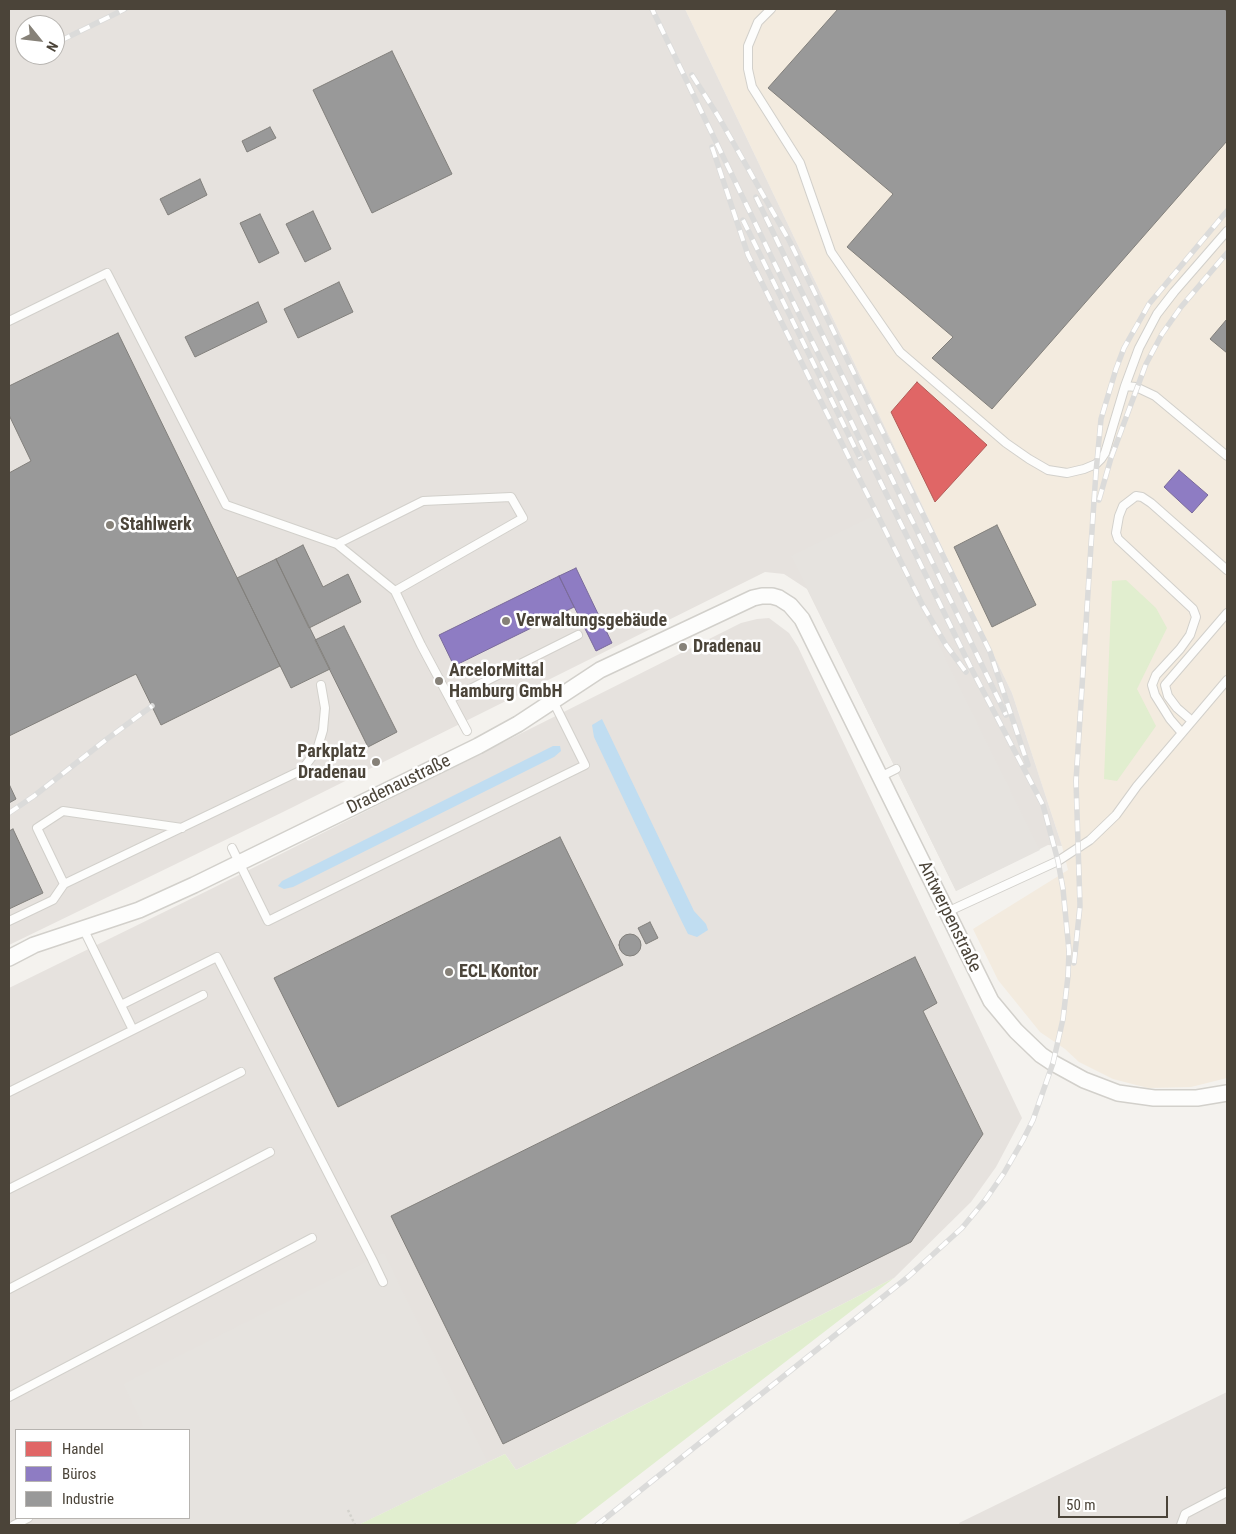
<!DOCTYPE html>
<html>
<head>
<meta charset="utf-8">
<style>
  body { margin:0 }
  #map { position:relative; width:1236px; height:1534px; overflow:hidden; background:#f4f2ee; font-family:"Roboto Condensed",sans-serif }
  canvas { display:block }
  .frame { position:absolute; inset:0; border:10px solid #4b4439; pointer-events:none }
  .legend { position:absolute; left:15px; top:1429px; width:175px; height:90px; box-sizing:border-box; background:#fff; border:1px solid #b7b4b0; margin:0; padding:6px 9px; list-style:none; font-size:15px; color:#4b4439 }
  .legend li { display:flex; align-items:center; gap:10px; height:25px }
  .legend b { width:25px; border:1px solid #b7b4b0 }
  .north { position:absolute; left:15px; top:15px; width:50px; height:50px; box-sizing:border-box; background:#fff; border:1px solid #b7b4b0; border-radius:50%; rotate:119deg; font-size:14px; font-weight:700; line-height:20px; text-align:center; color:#4b4439 }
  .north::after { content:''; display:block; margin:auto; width:18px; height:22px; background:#868178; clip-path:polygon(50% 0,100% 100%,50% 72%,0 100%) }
  .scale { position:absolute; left:1058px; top:1496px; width:110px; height:22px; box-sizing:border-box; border:2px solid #4b4439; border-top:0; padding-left:6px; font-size:15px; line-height:18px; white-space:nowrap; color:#4b4439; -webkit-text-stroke:4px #fff; paint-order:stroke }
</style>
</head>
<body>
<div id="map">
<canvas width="1236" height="1534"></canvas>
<div class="frame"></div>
<ul class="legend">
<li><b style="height:14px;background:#e06666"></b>Handel</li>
<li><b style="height:14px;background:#8e7cc3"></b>Büros</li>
<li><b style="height:14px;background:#999"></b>Industrie</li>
</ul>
<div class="north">N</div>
<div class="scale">50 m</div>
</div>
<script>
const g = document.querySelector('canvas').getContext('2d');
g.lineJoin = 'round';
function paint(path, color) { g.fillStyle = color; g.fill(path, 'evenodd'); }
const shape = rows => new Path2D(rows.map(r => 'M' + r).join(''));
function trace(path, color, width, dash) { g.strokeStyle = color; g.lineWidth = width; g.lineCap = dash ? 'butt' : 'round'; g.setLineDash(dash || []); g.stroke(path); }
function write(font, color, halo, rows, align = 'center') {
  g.font = font + ' "Roboto Condensed",sans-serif'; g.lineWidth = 5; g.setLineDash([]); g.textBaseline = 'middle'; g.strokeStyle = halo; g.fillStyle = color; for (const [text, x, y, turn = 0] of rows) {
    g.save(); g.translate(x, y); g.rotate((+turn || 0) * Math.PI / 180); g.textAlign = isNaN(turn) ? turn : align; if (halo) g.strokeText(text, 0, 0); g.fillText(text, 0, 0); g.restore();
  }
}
const commercial = shape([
  [685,9,1227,9,1227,1078,1191,1087,1148,1088,1113,1079,1079,1062,1065,1049,1040,1032,998,980,973,929,1068,870,1062,846,1012,693]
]);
const industrial = shape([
  [9,9,685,9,1012,693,1062,846,1048,845,956,891,807,589,784,574,765,572,283,812,9,945],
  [25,25,55,25,55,55,25,55],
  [769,618,789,633,798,647,1022,1118,996,1167,971,1202,894,1278,516,1470,505,1454,358,1525,9,1525,9,988,211,889,741,623,757,619],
  [16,1430,189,1430,189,1518,16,1518],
  [1227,1392,1227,1525,960,1525,959,1523]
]);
const green = shape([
  [1126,580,1156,608,1167,628,1137,689,1156,726,1117,781,1104,779,1112,581],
  [894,1278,574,1525,358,1525,505,1454,516,1470]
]);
const parking = shape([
  [875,515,1040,850,956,891,791,556],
  [384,1253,488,1462,358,1525,131,1525,127,1518,189,1518,189,1430,135,1430,143,1426,123,1384]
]);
const water = shape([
  [602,719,694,911,706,924,708,930,697,937,688,934,681,920,594,737,592,725],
  [553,746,560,746,561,751,554,757,293,887,284,889,278,886,282,881]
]);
const shops = shape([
  [917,382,987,445,935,502,891,412,917,382]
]);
const offices = shape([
  [1179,470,1208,495,1192,513,1164,487,1179,470],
  [576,568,612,643,596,651,559,576,576,568],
  [559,576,574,607,454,666,439,635,559,576]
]);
const industry = shape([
  [838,9,1224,9,1227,12,1227,141,992,409,932,358,953,337,847,247,893,194,768,88,838,9],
  [392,51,452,174,372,213,313,90,392,51],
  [270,127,276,138,247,152,242,141,270,127],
  [200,179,207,195,168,215,160,199,200,179],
  [313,211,331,249,305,262,286,224,313,211],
  [260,214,279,253,259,263,240,223,260,214],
  [339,282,353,312,298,338,284,309,339,282],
  [258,302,267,322,195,357,185,337,258,302],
  [1227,319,1227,353,1210,339,1227,319],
  [118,333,280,666,161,725,136,674,9,736,9,473,31,461,9,415,9,386,118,333],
  [997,525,1036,605,992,627,954,547,997,525],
  [303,545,323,587,348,574,361,602,309,628,276,559,303,545],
  [276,559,330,669,291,688,237,578,276,559],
  [344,626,397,732,368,747,315,640,344,626],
  [9,784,16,799,9,803,9,784],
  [13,829,43,893,9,909,9,831,13,829],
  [560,837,623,965,338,1107,274,978,560,837],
  [650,922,658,938,646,944,638,928,650,922],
  '619 945a11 11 0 1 1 22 0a11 11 0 1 1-22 0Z',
  [915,957,937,1003,923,1011,983,1134,911,1242,503,1444,391,1216,915,957]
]);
const path = shape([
  [348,1510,355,1525]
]);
const service = shape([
  [771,9,758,22,748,46,748,69,752,87,800,163,831,252,900,352,1006,443,1029,459,1048,470,1067,473,1084,469,1096,464,1101,459,1105,453,1125,386,1139,348,1157,314,1174,292,1227,231],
  [9,321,107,273,226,505,337,544,395,591,421,645,467,731],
  [1125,386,1136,387,1155,396,1227,456],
  [337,544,423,501,511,497,523,518,395,591],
  [450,699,578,635],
  [1192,721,1177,708,1168,696,1165,685,1227,613],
  [1182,733,1170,719,1155,695,1152,685,1156,675,1180,649,1190,635,1196,617,1193,609,1118,539,1116,533,1119,516,1123,506,1136,496,1142,497,1151,503,1227,570],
  [880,777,896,769],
  [232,848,268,921,585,765,549,693],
  [64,884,37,828,63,811,182,828],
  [947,912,1058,861,1090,840,1116,815,1137,786,1227,680],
  [9,921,53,900,64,884,302,770,317,750,323,730,325,708,321,685],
  [82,926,133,1030],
  [121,1005,217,957,372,1259,383,1282],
  [9,1092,203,995],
  [9,1189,241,1072],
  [9,1289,270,1152],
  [9,1397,312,1238],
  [14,1525,28,1518],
  [1181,1525,1185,1514,1227,1492]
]);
const minor = shape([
  [9,958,34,945,139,910,194,885,478,746,518,724,600,670,753,598,762,596,772,596,779,598,790,605,802,619,991,1001,1016,1031,1041,1055,1053,1063,1084,1080,1118,1093,1154,1098,1197,1098,1227,1093]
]);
const rail = shape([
  [60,41,125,9],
  [692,75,718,116,790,242,990,652,1028,765],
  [712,147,748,255,922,604,946,645,966,672],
  [756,197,1006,715],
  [743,220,860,458],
  [1099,500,1111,458,1146,364,1162,334,1181,307,1227,253],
  [9,813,34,796,107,739,152,706],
  [1074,963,1080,906,1076,781,1091,545,1096,472,1101,419,1116,369,1124,348,1149,304,1227,211],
  [597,1525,908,1277,962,1228,986,1199,1004,1173,1023,1140,1033,1120,1053,1063,1063,1019,1068,976,1069,951,1063,889,1058,861,1043,805,971,668,811,339,652,9]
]);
const markers = [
  [110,525,5,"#868178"],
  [506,621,5,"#868178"],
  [683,647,5,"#868178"],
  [439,681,5,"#868178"],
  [376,762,5,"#868178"],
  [449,972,5,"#868178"]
];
const poiNames = [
  ["Stahlwerk",120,525],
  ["Verwaltungsgebäude",516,621],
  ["Dradenau",693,647],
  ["ArcelorMittal",449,671],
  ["Hamburg GmbH",449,692],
  ["Parkplatz",366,752,"right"],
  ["Dradenau",366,773,"right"],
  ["ECL Kontor",459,972]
];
const streetNames = [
  ["Dradenaustraße",399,785,-26],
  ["Antwerpenstraße",949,917,64]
];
paint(commercial, '#f3ebdf');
paint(industrial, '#e6e2de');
paint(green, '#e1eecf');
paint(parking, '#e6e3df');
paint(water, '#c0ddf1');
paint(shops, '#e06666');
trace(shops, '#b35c58', 1);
paint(offices, '#8e7cc3');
trace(offices, '#7a6b9a', 1);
paint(industry, '#999');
trace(industry, '#82807c', 1);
trace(service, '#d2d0cb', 10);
trace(minor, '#d2d0cb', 18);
trace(path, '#d3d2cc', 2.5, [2.5, 2.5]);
trace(service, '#fdfdfc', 8);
trace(minor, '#fdfdfc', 15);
trace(rail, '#dbdbda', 5.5);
trace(rail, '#fff', 4, [11]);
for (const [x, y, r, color] of markers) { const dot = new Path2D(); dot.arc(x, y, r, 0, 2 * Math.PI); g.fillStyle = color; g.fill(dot); trace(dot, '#fff', 2); }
write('bold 18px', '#4b4439', '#fff', poiNames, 'left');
write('18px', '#4b4439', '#fff', streetNames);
</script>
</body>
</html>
